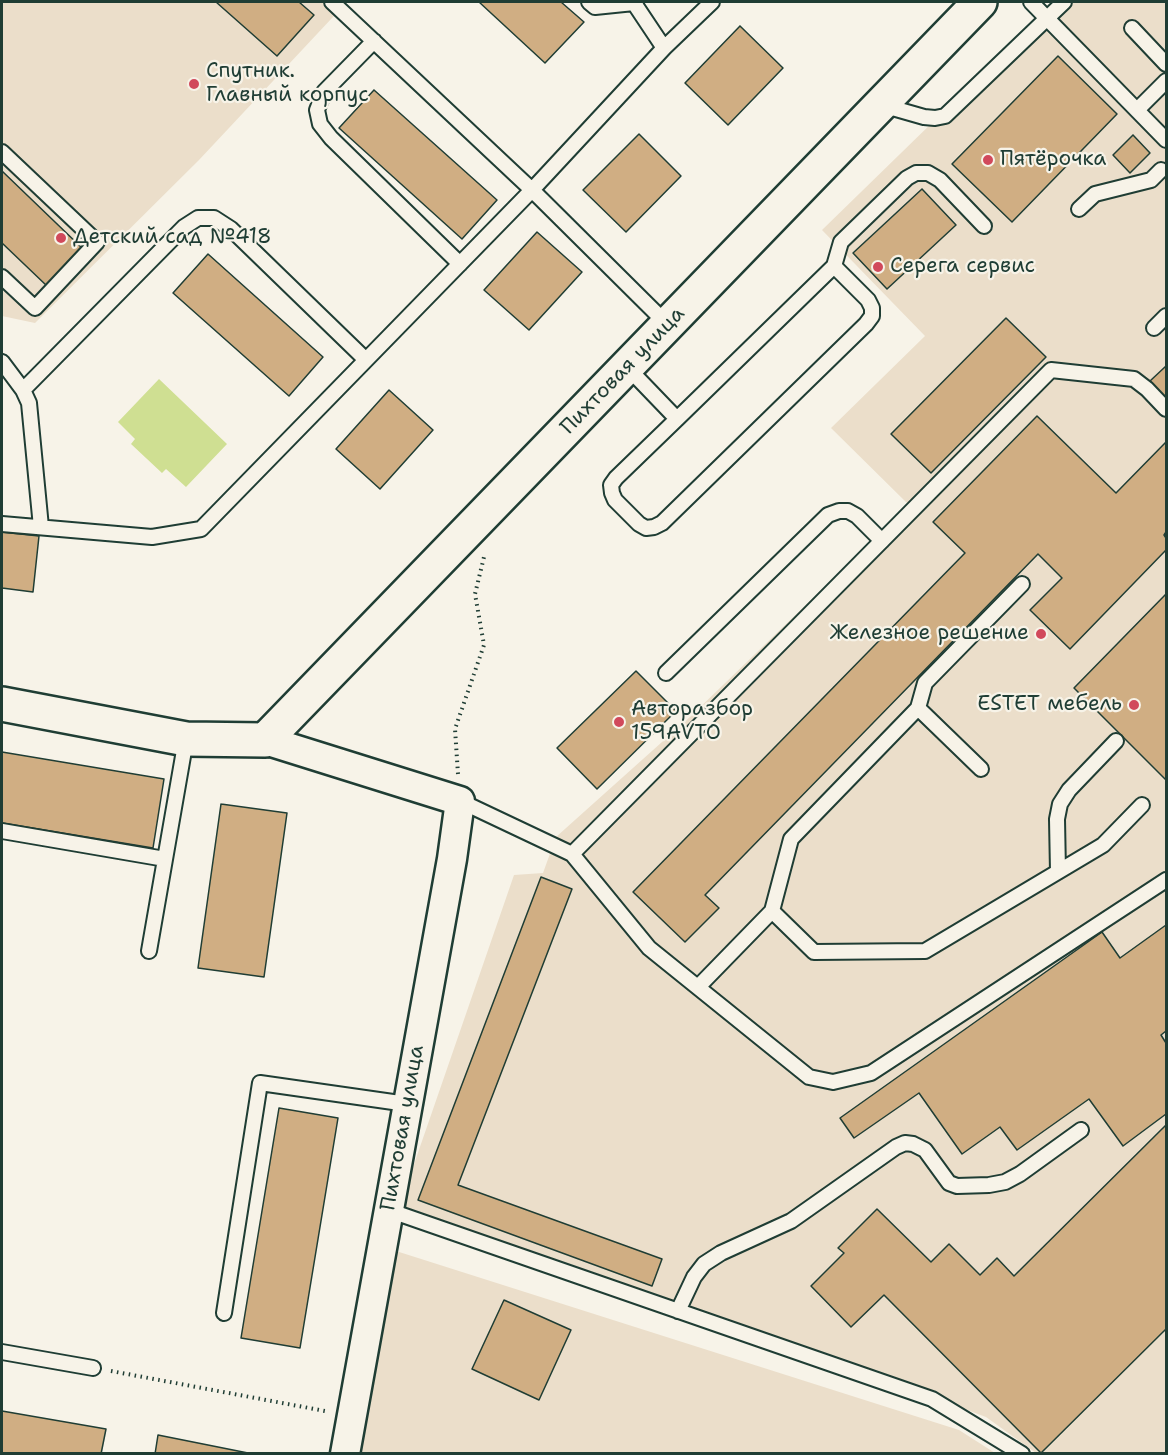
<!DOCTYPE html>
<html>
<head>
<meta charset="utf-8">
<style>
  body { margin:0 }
  #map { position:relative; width:1168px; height:1455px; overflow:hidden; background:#f7f3e8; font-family:"Shantell Sans",sans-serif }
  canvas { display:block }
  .frame { position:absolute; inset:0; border:3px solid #1f3d34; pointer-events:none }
</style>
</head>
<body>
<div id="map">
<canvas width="1168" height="1455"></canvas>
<div class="frame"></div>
</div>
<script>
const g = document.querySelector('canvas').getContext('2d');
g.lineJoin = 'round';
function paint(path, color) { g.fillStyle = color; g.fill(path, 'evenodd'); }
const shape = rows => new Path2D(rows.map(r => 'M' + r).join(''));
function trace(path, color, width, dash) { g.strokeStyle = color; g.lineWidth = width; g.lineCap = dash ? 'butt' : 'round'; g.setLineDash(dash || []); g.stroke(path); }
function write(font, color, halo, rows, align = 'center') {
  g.font = font + ' "Shantell Sans",sans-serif'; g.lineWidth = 4.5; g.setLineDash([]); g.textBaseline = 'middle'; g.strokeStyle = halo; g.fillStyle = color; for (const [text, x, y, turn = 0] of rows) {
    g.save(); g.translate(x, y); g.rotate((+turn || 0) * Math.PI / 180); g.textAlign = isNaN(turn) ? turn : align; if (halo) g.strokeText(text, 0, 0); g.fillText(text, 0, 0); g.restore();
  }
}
const built = shape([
  [2,2,347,2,199,160,35,323,2,316],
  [1056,2,1166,2,1166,1453,1036,1453,986,1417,653,1293,643,1304,405,1220,403,1196,514,875,543,873,556,837,691,716,909,505,831,428,925,336,822,230],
  [396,1251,959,1430,995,1453,359,1454]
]);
const green = shape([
  [159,379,227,444,186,487,166,469,162,473,131,444,135,439,118,422]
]);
const building = shape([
  [216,2,299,2,314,15,277,56,216,2],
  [479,2,561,2,584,22,545,63,479,2],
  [740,26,783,68,728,125,685,83,740,26],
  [1058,56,1117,114,1012,222,952,164,1058,56],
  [374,90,497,200,462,239,339,128,374,90],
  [639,134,681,176,626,232,583,190,639,134],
  [1133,135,1150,153,1130,173,1113,155,1133,135],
  [2,171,82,248,47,286,2,243,2,171],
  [922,189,956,225,887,289,853,253,922,189],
  [537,232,582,272,529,330,484,290,537,232],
  [208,254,323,357,289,396,173,293,208,254],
  [1006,318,1046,357,931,473,891,434,1006,318],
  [1166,366,1166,399,1150,381,1166,366],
  [389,390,433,430,380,489,336,449,389,390],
  [1037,416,1116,493,1166,442,1166,532,1164,535,1166,538,1166,550,1070,649,1030,610,1062,578,1038,554,705,895,719,908,685,942,633,892,965,553,933,522,1037,416],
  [2,532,39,536,33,592,2,588,2,532],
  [1166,594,1166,780,1074,688,1166,594],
  [636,671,676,711,597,789,557,748,636,671],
  [2,752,164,779,153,848,2,823,2,752],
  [221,804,287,813,264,977,198,968,221,804],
  [541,877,572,889,458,1185,662,1259,652,1286,418,1200,541,877],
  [1166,925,1166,1031,1161,1035,1166,1043,1166,1114,1123,1146,1089,1099,1017,1150,1000,1127,962,1154,919,1093,854,1138,840,1118,1102,932,1120,958,1166,925],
  [279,1108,338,1118,300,1348,241,1338,279,1108],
  [1166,1125,1166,1329,1041,1453,884,1295,851,1327,811,1286,844,1253,838,1248,877,1209,931,1262,949,1244,980,1275,997,1258,1014,1276,1166,1125],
  [504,1300,571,1330,539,1400,472,1369,504,1300],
  [2,1411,106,1429,101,1454,2,1454,2,1411],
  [158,1435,253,1454,155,1454,158,1435]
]);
const path = shape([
  [458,774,455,729,484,645,475,594,484,557],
  [111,1371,325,1411]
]);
const lane = shape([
  [589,2,595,7,634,3,636,2],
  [1031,2,1166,140],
  [634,3,664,48],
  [1132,28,1166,64],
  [374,41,324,92,317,110,320,124,331,138,460,264],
  [882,105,924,117,935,118,945,116,1064,2],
  [1137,110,1166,81],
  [2,152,97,242,35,308,2,277],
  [1079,209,1095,194,1151,180,1161,170],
  [668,325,532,190,664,48,712,2],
  [1154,328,1166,316],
  [2,362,23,390,29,403,41,527],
  [627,367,677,419,834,266,841,242,907,178,916,173,928,173,940,180,984,226],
  [23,390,184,227,198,218,214,218,231,229,366,360],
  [677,419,616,478,611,485,612,493,615,500,639,524,646,528,654,527,662,523,866,324,872,316,872,308,868,300,834,266],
  [2,524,152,537,201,529,532,190,332,2],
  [666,673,828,515,839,511,848,511,857,516,882,541],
  [918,708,981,769],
  [460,801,572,854,1051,370,1134,379,1147,389,1166,409],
  [2,831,165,859],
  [572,854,649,948,809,1077,833,1082,871,1073,1166,880],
  [1058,872,1057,819,1060,804,1069,790,1116,741],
  [772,911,814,952,925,951,1103,845,1142,805],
  [149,951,186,739],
  [698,987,772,911,791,839,918,708,925,683,1022,584],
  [388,1210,932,1399,1022,1454],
  [678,1311,694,1277,704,1264,721,1253,791,1221,896,1147,905,1143,913,1144,925,1150,949,1183,957,1186,989,1185,1005,1182,1020,1174,1081,1130],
  [224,1313,260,1083,407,1104],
  [2,1352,93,1368]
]);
const street = shape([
  [265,740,460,801,452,859,345,1454]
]);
const secondary = shape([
  [2,704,186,739,265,740,980,2]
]);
const markers = [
  [194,84,6,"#d1495b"],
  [988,160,6,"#d1495b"],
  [61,238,6,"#d1495b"],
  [878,267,6,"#d1495b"],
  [1041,634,6,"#d1495b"],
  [1134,705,6,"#d1495b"],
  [619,722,6,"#d1495b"]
];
const poiNames = [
  ["Спутник.",206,72],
  ["Главный корпус",206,96],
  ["Пятёрочка",1000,160],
  ["Детский сад №418",73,238],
  ["Серега сервис",890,267],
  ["Железное решение",1029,634,"right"],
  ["ESTET мебель",1122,705,"right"],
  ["Авторазбор",631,710],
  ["159AVTO",631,734]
];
const streetNames = [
  ["Пихтовая улица",623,371,-46],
  ["Пихтовая улица",403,1128,-80]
];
paint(built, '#ebdeca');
paint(green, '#cfdf92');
paint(building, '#d0ae83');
trace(building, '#1f3d34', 1.5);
trace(lane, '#1f3d34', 18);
trace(street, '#1f3d34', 33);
trace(secondary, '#1f3d34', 38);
trace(path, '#1f3d34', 4, [1.5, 4.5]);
trace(lane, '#f7f3e8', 14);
trace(street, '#f7f3e8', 28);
trace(secondary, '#f7f3e8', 33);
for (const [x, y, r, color] of markers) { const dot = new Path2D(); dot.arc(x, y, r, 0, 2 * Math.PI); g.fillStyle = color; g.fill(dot); trace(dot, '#f7f3e8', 2); }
write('21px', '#1f3d34', '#f7f3e8', poiNames, 'left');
write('21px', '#1f3d34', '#f7f3e8', streetNames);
</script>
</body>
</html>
